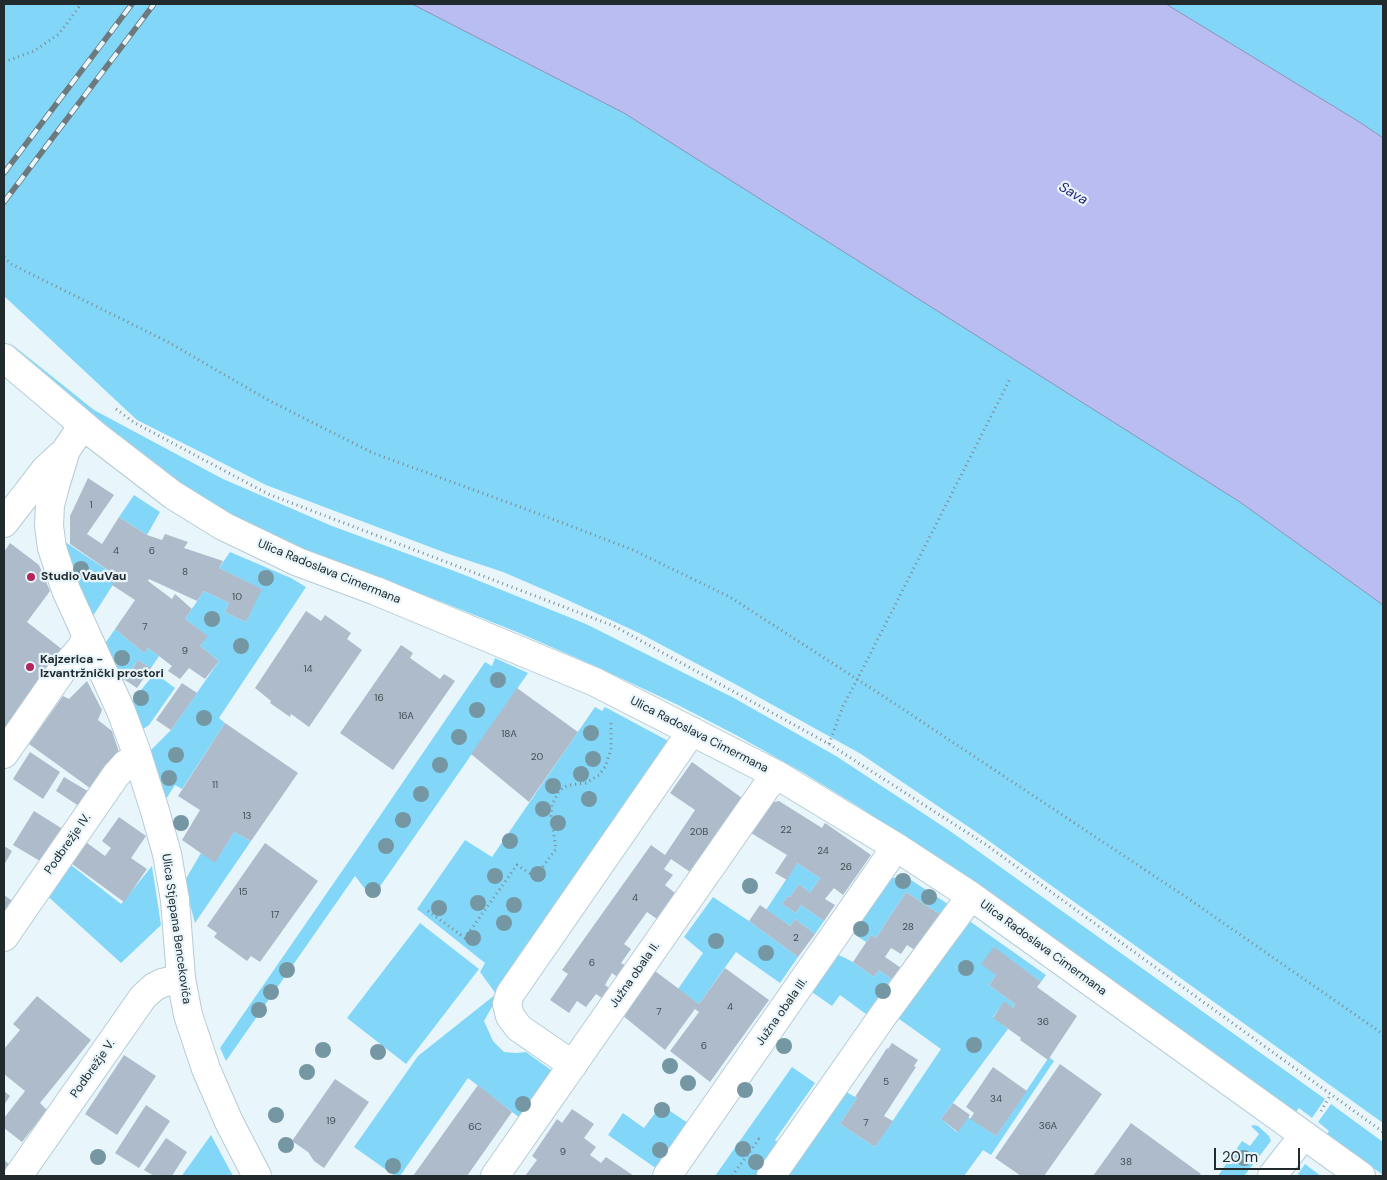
<!DOCTYPE html>
<html>
<head>
<meta charset="utf-8">
<style>
  body { margin:0 }
  #map { position:relative; width:1387px; height:1180px; overflow:hidden; background:#e8f6fc; font-family:"DM Sans",sans-serif }
  canvas { display:block }
  .frame { position:absolute; inset:0; border:5px solid #212a2d; pointer-events:none }
  .scale { position:absolute; left:1214px; top:1148px; width:86px; height:22px; box-sizing:border-box; border:2px solid #212a2d; border-top:0; padding-left:6px; font-size:15px; line-height:18px; white-space:nowrap; color:#212a2d; -webkit-text-stroke:4px #e8f6fc; paint-order:stroke }
</style>
</head>
<body>
<div id="map">
<canvas width="1387" height="1180"></canvas>
<div class="frame"></div>
<div class="scale">20 m</div>
</div>
<script>
const g = document.querySelector('canvas').getContext('2d');
g.lineJoin = 'round';
function paint(path, color) { g.fillStyle = color; g.fill(path, 'evenodd'); }
const shape = rows => new Path2D(rows.map(r => 'M' + r).join(''));
function trace(path, color, width, dash) { g.strokeStyle = color; g.lineWidth = width; g.lineCap = dash ? 'butt' : 'round'; g.setLineDash(dash || []); g.stroke(path); }
function write(font, color, halo, rows, align = 'center') {
  g.font = font + ' "DM Sans",sans-serif'; g.lineWidth = 4.5; g.setLineDash([]); g.textBaseline = 'middle'; g.strokeStyle = halo; g.fillStyle = color; for (const [text, x, y, turn = 0] of rows) {
    g.save(); g.translate(x, y); g.rotate((+turn || 0) * Math.PI / 180); g.textAlign = isNaN(turn) ? turn : align; if (halo) g.strokeText(text, 0, 0); g.fillText(text, 0, 0); g.restore();
  }
}
const green = shape([
  [4,4,412,4,624,113,1240,502,1383,605,1383,1123,982,836,861,754,735,684,639,633,561,597,503,572,446,553,266,485,137,420,4,296],
  [1166,4,1383,4,1383,138,1361,123],
  [4,338,94,410,223,479,332,526,457,572,586,624,734,698,836,756,950,831,1325,1099,1312,1118,1299,1108,1296,1112,1013,910,933,855,856,805,802,772,736,735,678,705,595,666,517,632,442,602,284,543,238,522,156,468],
  [134,495,160,512,147,535,119,517],
  [62,540,118,577,91,619],
  [230,552,291,578,306,587,219,718,225,723,182,789,175,785,166,799,151,750,171,730,219,661,200,646,207,636,185,619,204,591,229,603,225,612,246,622,261,589,219,568],
  [115,629,144,653,148,648,159,656,151,668,138,660,123,682,104,645],
  [495,658,528,673,372,898,355,876,226,1061,220,1048,360,845,485,662,492,666],
  [155,673,175,688,149,725,143,729,132,701],
  [595,707,602,711,605,707,672,743,497,998,484,1021,493,1041,504,1052,517,1053,526,1052,551,1070,520,1118,468,1078,400,1176,395,1176,354,1147,418,1056,496,994,480,972,485,963,417,909,465,840,492,857],
  [234,832,251,841,195,923,184,882,201,853,215,862],
  [66,861,121,904,152,866,161,925,121,963,43,892],
  [797,863,820,878,810,893,799,884,790,897,788,896,782,904,796,913,801,905,824,921,815,934,795,919,790,926,766,910],
  [901,877,911,880,948,904,941,915,906,892,876,938,871,935,866,942,851,932,887,882,892,878],
  [713,897,749,921,798,957,780,983,736,952,699,1004,678,989,703,953,684,937],
  [968,920,1046,975,1041,982,1008,958,989,985,1015,1004,1013,1008,1004,1002,993,1017,1008,1029,941,1119,957,1132,968,1117,996,1136,1049,1057,1054,1061,991,1155,983,1150,964,1176,787,1176,846,1092,857,1098,840,1124,875,1147,941,1049,895,1016],
  [420,923,479,969,406,1064,347,1018],
  [835,953,853,962,874,977,879,970,896,982,870,1017,840,995,832,1006,809,990],
  [792,1067,815,1083,775,1140,779,1143,755,1176,715,1176],
  [1331,1104,1383,1142,1383,1175,1327,1134,1329,1131,1318,1122],
  [661,1105,688,1123,657,1169,608,1135,623,1113,644,1128],
  [1254,1125,1258,1126,1269,1136,1271,1141,1244,1176,1218,1176,1242,1141,1250,1146,1259,1134,1251,1126],
  [211,1135,233,1176,182,1176,183,1174],
  [1305,1164,1321,1176,1300,1176,1298,1174]
]);
const water = shape([
  [412,4,1166,4,1361,123,1383,138,1383,605,1240,502,624,113,412,4]
]);
const building = shape([
  [88,478,114,495,87,534,102,544,119,517,147,535,162,540,165,534,188,542,184,548,223,561,219,568,262,589,246,622,225,612,229,603,204,591,197,601,149,579,148,581,172,599,175,594,192,609,185,619,208,636,200,646,219,661,205,679,189,668,180,679,168,671,172,666,159,656,148,648,144,653,115,629,135,600,112,585,118,577,70,544,70,516],
  [10,543,39,565,50,591,27,622,63,650,4,732,4,552],
  [306,611,321,621,325,615,351,633,347,639,362,650,309,727,291,714,290,717,270,703,271,701,255,688],
  [401,645,413,653,410,658,440,679,444,674,455,681,393,770,340,733],
  [138,660,151,668,137,688,125,680],
  [87,681,102,710,98,720,112,731,119,752,94,791,29,744,63,696,69,699],
  [182,683,197,693,171,730,156,720],
  [517,688,578,732,529,802,471,754],
  [225,723,298,773,251,841,234,832,215,863,182,840,200,810,178,796],
  [30,752,60,772,43,799,13,779],
  [692,762,742,798,690,872,671,859,664,869,673,875,665,885,675,893,657,919,647,912,624,944,631,949,621,963,628,967,620,979,612,973,605,985,612,990,605,1000,596,994,586,1007,577,1001,569,1013,550,1000,568,974,562,970,651,845,665,855,695,810,670,793],
  [64,777,91,793,82,808,56,791],
  [779,801,822,828,825,823,871,855,843,895,834,888,825,899,835,905,824,921,801,905,796,913,782,904,788,896,790,897,799,884,810,893,820,878,797,863,787,880,775,873,787,855,751,833,770,803],
  [34,811,66,831,45,864,13,845],
  [119,817,146,836,131,858,147,869,124,902,68,861,83,840,105,856,111,848,102,841],
  [265,843,318,881,260,962,251,956,247,961,214,937,217,933,207,926],
  [4,846,12,851,4,865],
  [906,892,941,915,918,952,907,945,901,954,891,948,885,957,904,970,896,982,879,970,874,977,853,962,871,935,876,938],
  [4,895,14,902,4,917],
  [760,905,790,926,795,919,815,934,798,957,749,921],
  [994,947,1041,982,1037,987,1077,1016,1048,1060,1020,1040,1021,1038,993,1018,1004,1001,1013,1008,1015,1004,989,985,996,975,981,964],
  [725,968,769,1000,710,1082,670,1051,699,1012,695,1009,665,1050,622,1015,655,971,699,1004],
  [37,996,91,1040,40,1103,47,1110,22,1142,4,1128,4,1118,25,1091,4,1074,4,1049,20,1030,13,1024],
  [892,1043,918,1060,914,1066,916,1067,884,1116,893,1121,875,1147,840,1124,857,1098,855,1097,887,1048,888,1049],
  [124,1055,156,1076,117,1135,85,1114],
  [1060,1064,1102,1094,1044,1176,1021,1176,995,1158],
  [993,1067,1027,1091,996,1136,970,1119,974,1113,966,1107],
  [335,1079,369,1102,324,1168,314,1161,308,1152,292,1141],
  [478,1085,512,1112,467,1176,413,1176],
  [4,1091,10,1096,4,1105],
  [953,1103,970,1115,958,1132,941,1119],
  [146,1105,170,1121,139,1168,115,1153],
  [572,1109,594,1124,584,1138,596,1147,590,1155,601,1163,606,1157,634,1176,565,1176,563,1175,561,1176,525,1176,537,1160,532,1156,557,1119,562,1123],
  [1131,1123,1201,1174,1199,1176,1093,1176],
  [166,1138,187,1152,172,1176,154,1176,144,1170],
  [4,1160,10,1165,4,1173]
]);
const path = shape([
  [4,62,34,51,59,34,81,4],
  [4,257,11,264,168,342,270,401,373,453,542,515,633,550,730,597,883,696,1186,897,1383,1034],
  [116,409,135,423,268,494,614,626,829,744,985,844,1383,1132],
  [829,744,843,706,857,680,1011,377],
  [428,911,465,938,517,865,535,877,556,849,551,816,552,805,559,791,564,787,571,785,586,783,599,775,605,767,611,750,611,721],
  [1321,1111,1331,1094],
  [732,1176,759,1139,761,1140]
]);
const minor = shape([
  [4,358,95,435,173,495,223,526,298,562,376,591,595,682,777,775,896,847,971,896,1361,1176],
  [83,425,66,450,55,486,50,505,49,526,52,548,66,590,121,711,135,748,155,811,167,854,175,900,181,978,188,1015,206,1069,229,1122,257,1176],
  [4,523,45,470,61,455],
  [4,754,63,669,81,648,84,643,86,635],
  [4,937,116,775,126,764,138,758],
  [573,1065,519,1028,510,1016,507,1004,510,994,692,731],
  [18,1176,143,997,154,987,162,983,181,978],
  [495,1176,767,786,777,775],
  [667,1176,896,847],
  [771,1176,882,1017,971,896],
  [1272,1176,1304,1135]
]);
const rail = shape([
  [4,173,132,4],
  [4,202,154,4]
]);
const trees = [
  [81,569],
  [266,578],
  [212,619],
  [241,646],
  [122,658],
  [498,680],
  [141,698],
  [477,710],
  [204,718],
  [591,733],
  [459,737],
  [176,755],
  [593,759],
  [440,765],
  [581,774],
  [169,778],
  [553,786],
  [421,794],
  [589,799],
  [543,809],
  [403,820],
  [181,823],
  [558,823],
  [510,841],
  [386,846],
  [538,874],
  [495,876],
  [903,881],
  [750,886],
  [373,890],
  [929,897],
  [478,903],
  [514,905],
  [439,908],
  [504,923],
  [861,929],
  [473,938],
  [716,941],
  [766,953],
  [966,968],
  [287,970],
  [883,991],
  [271,992],
  [259,1010],
  [974,1045],
  [784,1046],
  [323,1050],
  [378,1052],
  [670,1066],
  [307,1072],
  [688,1083],
  [745,1090],
  [523,1104],
  [662,1110],
  [276,1115],
  [286,1145],
  [743,1149],
  [660,1150],
  [98,1157],
  [1244,1158],
  [756,1162],
  [393,1166]
];
const markers = [
  [31,577,5,"#b4265b"],
  [30,667,5,"#b4265b"]
];
const numberNames = [
  ["1",91,505],
  ["4",116,551],
  ["6",152,551],
  ["8",185,572],
  ["10",237,597],
  ["7",145,627],
  ["9",185,651],
  ["14",308,669],
  ["16",379,698],
  ["16A",406,716],
  ["18A",509,734],
  ["20",537,757],
  ["11",215,785],
  ["13",247,816],
  ["22",786,830],
  ["20B",699,832],
  ["24",823,851],
  ["26",846,867],
  ["15",243,892],
  ["4",635,898],
  ["17",275,915],
  ["28",908,927],
  ["2",796,938],
  ["6",592,963],
  ["4",730,1007],
  ["7",659,1012],
  ["36",1043,1022],
  ["6",704,1046],
  ["5",886,1082],
  ["34",996,1099],
  ["19",331,1121],
  ["7",866,1123],
  ["36A",1048,1126],
  ["6C",475,1127],
  ["9",563,1152],
  ["38",1126,1162]
];
const streetNames = [
  ["Ulica Radoslava Cimermana",329,572,22],
  ["Ulica Radoslava Cimermana",699,735,27],
  ["Podbrežje IV.",68,844,-55],
  ["Ulica Stjepana Bencekovića",176,929,82],
  ["Ulica Radoslava Cimermana",1043,948,36],
  ["Južna obala II.",635,975,-55],
  ["Južna obala III.",782,1012,-55],
  ["Podbrežje V.",93,1069,-55]
];
const poiNames = [
  ["Studio VauVau",41,577],
  ["Kajzerica -",40,660],
  ["Izvantržnički prostori",40,674]
];
const waterNames = [
  ["Sava",1073,194,31]
];
paint(green, '#82d7f9');
paint(water, '#b9bdf1');
trace(water, '#8b91b6', 1);
paint(building, '#adbbcb');
trace(minor, '#b5ccd5', 30);
trace(path, '#7e8a8e', 3, [1, 4]);
trace(minor, '#fff', 28);
trace(rail, '#6e797d', 5.5);
trace(rail, '#e8f6fc', 4, [11]);
g.fillStyle = '#7497a3';
for (const [x, y] of trees) { g.beginPath(); g.arc(x, y, 8, 0, 2 * Math.PI); g.fill(); }
for (const [x, y, r, color] of markers) { const dot = new Path2D(); dot.arc(x, y, r, 0, 2 * Math.PI); g.fillStyle = color; g.fill(dot); trace(dot, '#e8f6fc', 2); }
write('10px', '#444e54', null, numberNames);
write('12px', '#212a2d', '#e8f6fc', streetNames);
write('bold 12px', '#212a2d', '#e8f6fc', poiNames, 'left');
write('italic 14px', '#2e1f7f', '#e8f6fc', waterNames);
</script>
</body>
</html>
